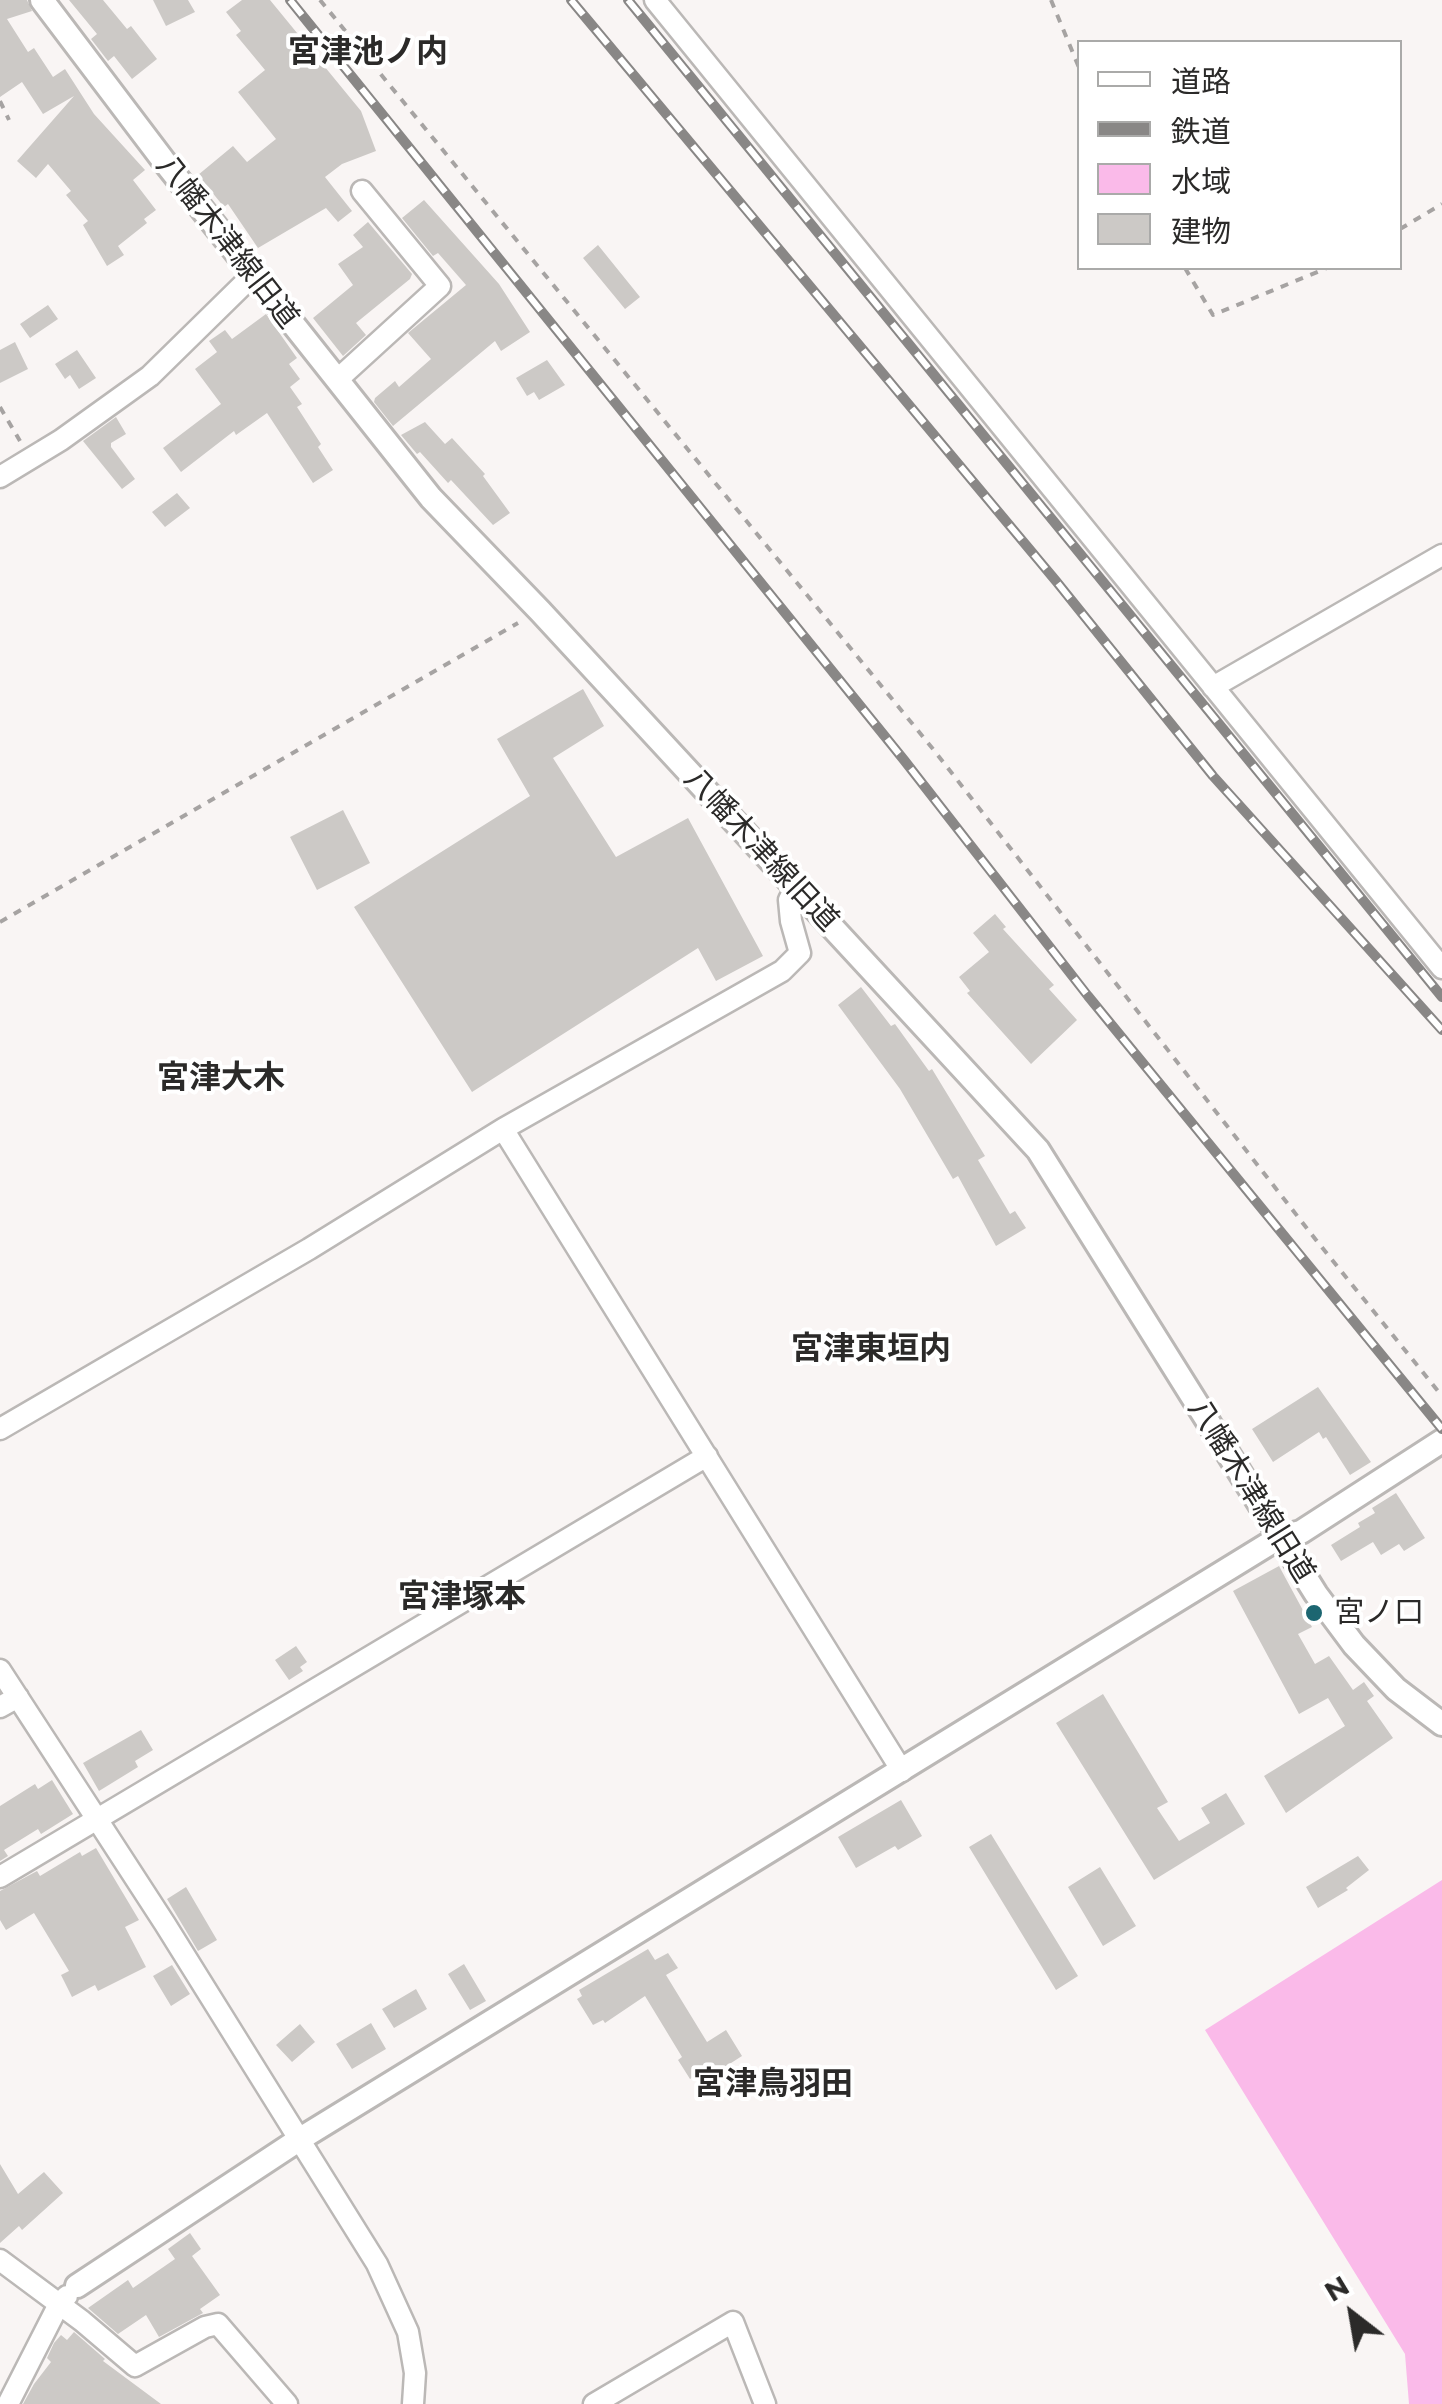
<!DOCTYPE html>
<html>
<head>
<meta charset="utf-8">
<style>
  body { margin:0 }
  #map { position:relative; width:1442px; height:2404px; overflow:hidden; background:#f9f5f4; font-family:Montserrat,"Noto Sans JP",sans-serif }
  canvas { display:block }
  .legend { position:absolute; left:1077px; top:40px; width:325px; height:230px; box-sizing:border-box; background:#fff; border:2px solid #aaaaa9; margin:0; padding:12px 18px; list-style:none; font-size:30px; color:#2b2a29 }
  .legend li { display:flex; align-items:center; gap:20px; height:50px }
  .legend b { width:50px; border:2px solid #aaaaa9 }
  .north { position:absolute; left:1302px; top:2264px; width:100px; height:100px; -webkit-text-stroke:8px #fff; paint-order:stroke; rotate:329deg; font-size:28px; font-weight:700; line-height:40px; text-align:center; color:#2b2a29 }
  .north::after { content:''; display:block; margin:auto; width:35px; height:45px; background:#2b2a29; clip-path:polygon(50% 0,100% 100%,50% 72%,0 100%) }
</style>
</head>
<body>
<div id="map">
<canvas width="1442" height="2404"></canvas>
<ul class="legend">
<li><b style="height:12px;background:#fff"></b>道路</li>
<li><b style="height:12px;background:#898786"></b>鉄道</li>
<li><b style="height:28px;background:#fabae9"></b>水域</li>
<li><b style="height:28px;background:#ccc9c6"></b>建物</li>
</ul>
<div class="north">N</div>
</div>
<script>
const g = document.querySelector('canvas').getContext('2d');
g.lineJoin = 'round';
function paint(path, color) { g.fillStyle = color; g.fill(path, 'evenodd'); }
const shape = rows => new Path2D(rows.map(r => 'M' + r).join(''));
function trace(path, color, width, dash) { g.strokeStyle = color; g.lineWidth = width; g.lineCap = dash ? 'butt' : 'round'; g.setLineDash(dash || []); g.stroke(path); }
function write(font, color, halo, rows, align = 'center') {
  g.font = font + ' Montserrat,"Noto Sans JP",sans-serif'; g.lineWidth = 8; g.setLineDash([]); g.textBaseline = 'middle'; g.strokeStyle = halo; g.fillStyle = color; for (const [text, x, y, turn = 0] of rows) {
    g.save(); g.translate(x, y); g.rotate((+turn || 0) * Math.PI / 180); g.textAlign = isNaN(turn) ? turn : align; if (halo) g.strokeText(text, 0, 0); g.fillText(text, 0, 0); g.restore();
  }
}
const water = shape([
  [1442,1880,1442,2404,1409,2404,1405,2354,1205,2030]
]);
const building = shape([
  [0,0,27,0,32,11,7,19,28,52,34,48,53,77,65,69,94,114,145,170,133,180,156,210,144,219,147,223,118,246,124,255,107,266,83,225,88,221,66,195,71,191,48,164,36,178,17,161,74,96,43,114,22,82,0,97],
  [69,0,103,0,127,29,131,26,157,59,132,79,114,56,108,61,91,39,97,34],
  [153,0,188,0,195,12,166,26],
  [242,0,270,0,361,111,376,151,342,164,325,177,352,211,338,222,326,208,258,248,228,204,224,207,198,175,233,146,247,162,276,139,238,92,265,70,236,35,241,31,226,12],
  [424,200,499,284,530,332,501,351,495,341,393,426,374,402,375,398,395,381,399,387,431,359,408,333,466,285,438,253,433,256,402,218],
  [368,222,412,274,410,279,356,323,366,335,343,356,313,318,353,285,338,264,363,247,353,235],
  [598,245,640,297,625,309,583,258],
  [48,305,58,319,30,338,20,324],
  [266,314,297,358,289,364,300,379,290,387,302,404,297,407,321,444,318,447,333,470,313,483,267,413,236,435,234,431,181,472,163,448,221,404,195,369,217,352,209,341,225,330,232,339],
  [15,342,28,369,0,383,0,350],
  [77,350,96,378,79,389,70,375,65,379,55,364],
  [547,360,565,385,539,400,534,392,527,396,516,378],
  [116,417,126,434,111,443,111,447,135,479,122,489,83,441],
  [425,422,445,444,452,438,485,474,483,476,510,513,493,525,451,480,448,483,420,452,417,454,401,435],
  [177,493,190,508,165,527,152,512],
  [583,689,604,726,553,758,616,857,688,818,763,956,716,981,698,948,472,1092,354,907,530,796,497,739],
  [343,810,370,863,317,890,290,837],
  [995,914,1006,927,1003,929,1054,985,1049,989,1077,1020,1031,1064,967,993,970,991,959,977,989,952,973,933],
  [861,987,891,1026,895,1024,929,1071,932,1069,985,1156,978,1160,1010,1214,1015,1211,1026,1228,996,1246,958,1176,953,1179,900,1089,838,1005],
  [1318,1387,1371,1462,1350,1475,1326,1437,1323,1439,1319,1432,1273,1462,1252,1429],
  [1396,1493,1425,1538,1404,1551,1399,1544,1381,1555,1373,1542,1341,1561,1331,1545,1360,1527,1358,1523,1375,1513,1372,1508],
  [1279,1566,1312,1627,1298,1634,1315,1664,1329,1656,1353,1690,1364,1682,1374,1696,1367,1701,1393,1738,1286,1813,1264,1776,1345,1726,1328,1698,1299,1714,1233,1591],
  [296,1646,307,1662,300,1667,303,1671,289,1680,275,1660],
  [1103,1694,1168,1802,1157,1808,1179,1841,1210,1823,1201,1808,1226,1793,1245,1824,1154,1880,1056,1723],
  [141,1730,153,1750,135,1761,138,1767,99,1791,83,1763],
  [52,1780,73,1814,41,1834,38,1829,4,1850,8,1856,0,1861,0,1806,35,1784,38,1789],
  [901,1800,922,1836,898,1850,895,1846,856,1868,838,1837],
  [991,1834,1078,1976,1056,1990,969,1847],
  [96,1848,139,1920,125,1927,146,1967,98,1991,95,1985,72,1997,61,1975,69,1971,34,1913,6,1930,0,1920,0,1891,37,1871,40,1876,80,1852,82,1856],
  [1358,1856,1369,1870,1346,1888,1348,1890,1318,1908,1306,1887],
  [1100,1867,1136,1926,1103,1946,1068,1887],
  [186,1887,217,1940,198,1951,167,1899],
  [648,1949,655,1960,668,1953,678,1968,666,1975,707,2042,726,2030,742,2056,706,2079,701,2072,690,2079,678,2060,682,2057,645,1996,605,2023,603,2020,593,2025,577,1999,582,1996,579,1990],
  [464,1964,486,2001,470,2010,448,1974],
  [172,1965,190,1994,171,2006,153,1976],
  [416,1989,427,2009,394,2028,382,2009],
  [371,2023,386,2049,352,2069,336,2044],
  [300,2024,315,2042,292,2062,276,2045],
  [0,2164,18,2194,44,2172,63,2193,22,2230,19,2226,0,2243],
  [190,2233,201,2249,192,2256,220,2295,200,2309,203,2313,159,2337,146,2315,118,2334,88,2308,128,2280,133,2288,175,2259,168,2249],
  [74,2332,105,2359,103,2361,161,2404,23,2404,34,2384,51,2362,47,2358,54,2343,61,2335,67,2340]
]);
const path = shape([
  [320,0,933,749,1316,1240,1442,1396],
  [1051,0,1080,70],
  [0,101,9,120],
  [1400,229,1442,204],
  [1185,268,1213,315,1327,268],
  [0,407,20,441],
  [0,922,518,623]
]);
const minor = shape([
  [655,0,1442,968],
  [337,380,440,286,362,191],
  [0,477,61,440,150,376,253,275],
  [1213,687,1442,555],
  [503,1129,902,1771],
  [0,1429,309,1249,503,1129,782,971,800,953,791,921,789,900,796,887],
  [0,1670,165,1924,377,2264,408,2332,415,2373,413,2404],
  [0,1707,18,1697],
  [0,1877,707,1456],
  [0,2260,82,2321,135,2366,205,2327,218,2324,287,2404],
  [8,2404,59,2304,67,2296],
  [594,2404,733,2322,765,2404]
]);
const tertiary = shape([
  [42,0,163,160,431,498,540,611,1038,1150,1316,1594,1354,1645,1396,1689,1442,1724],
  [77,2286,300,2139,1280,1537,1301,1532,1442,1441]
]);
const rail = shape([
  [290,0,904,760,1088,996,1442,1429],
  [571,0,1056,581,1213,776,1442,1030],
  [628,0,1442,997]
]);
const markers = [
  [1314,1613,10,"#1c6671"]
];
const streetNames = [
  ["八幡木津線旧道",227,242,52],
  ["八幡木津線旧道",761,850,47],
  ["八幡木津線旧道",1251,1491,58]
];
const poiNames = [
  ["宮ノ口",1334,1613]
];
const neighbourhoodNames = [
  ["宮津池ノ内",368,53],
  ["宮津大木",221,1079],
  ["宮津東垣内",871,1350],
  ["宮津塚本",462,1598],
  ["宮津鳥羽田",773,2085]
];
paint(water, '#fabae9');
paint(building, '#ccc9c6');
trace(minor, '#bbb8b6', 25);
trace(tertiary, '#bbb8b6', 28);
trace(path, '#a6a3a2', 4, [8, 8]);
trace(minor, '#fff', 20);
trace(tertiary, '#fff', 22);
trace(rail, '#898786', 10);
trace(rail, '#fff', 6, [19]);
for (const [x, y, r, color] of markers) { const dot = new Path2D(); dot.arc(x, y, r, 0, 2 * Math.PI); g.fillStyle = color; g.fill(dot); trace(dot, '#fff', 4); }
write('30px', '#2b2a29', '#fff', streetNames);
write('30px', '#2b2a29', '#fff', poiNames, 'left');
write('bold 32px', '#2b2a29', '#fff', neighbourhoodNames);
</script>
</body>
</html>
